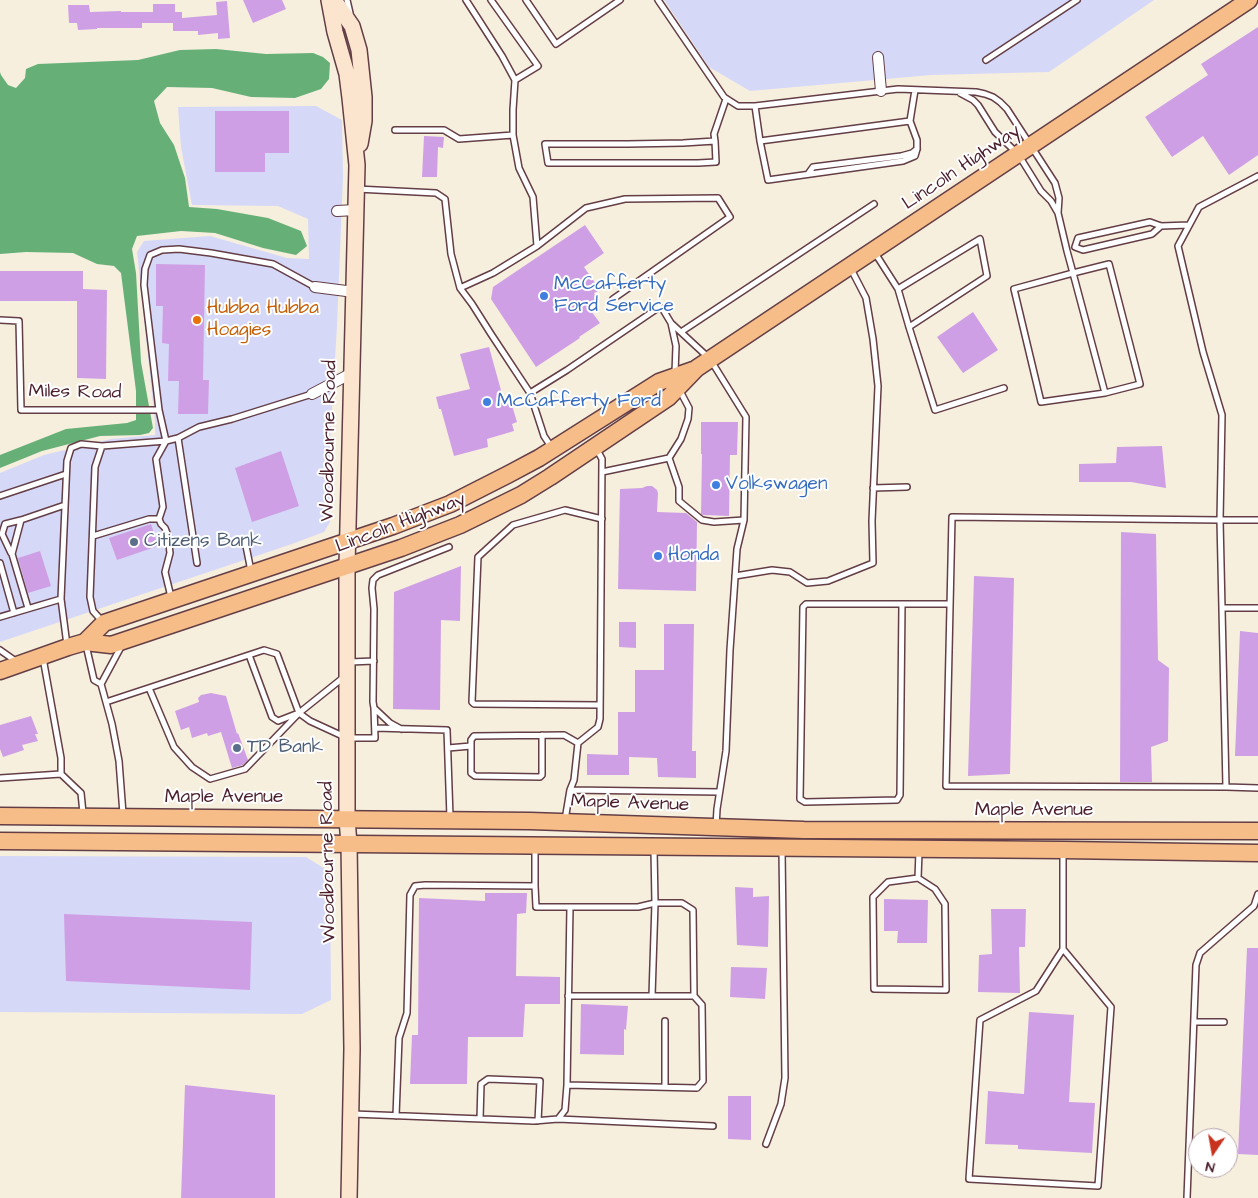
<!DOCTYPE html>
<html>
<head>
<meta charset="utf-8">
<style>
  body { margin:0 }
  #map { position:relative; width:1258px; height:1198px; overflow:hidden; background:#f6efde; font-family:"Architects Daughter",sans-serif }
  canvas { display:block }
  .north { position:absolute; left:1188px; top:1128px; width:50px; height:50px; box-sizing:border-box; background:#fff; border:1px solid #b7a5aa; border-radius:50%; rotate:192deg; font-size:14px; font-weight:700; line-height:20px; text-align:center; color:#4a1f2b }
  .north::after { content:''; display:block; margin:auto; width:18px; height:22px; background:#c8321e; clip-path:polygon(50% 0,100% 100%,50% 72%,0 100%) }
</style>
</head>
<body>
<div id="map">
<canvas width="1258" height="1198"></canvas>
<div class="north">N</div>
</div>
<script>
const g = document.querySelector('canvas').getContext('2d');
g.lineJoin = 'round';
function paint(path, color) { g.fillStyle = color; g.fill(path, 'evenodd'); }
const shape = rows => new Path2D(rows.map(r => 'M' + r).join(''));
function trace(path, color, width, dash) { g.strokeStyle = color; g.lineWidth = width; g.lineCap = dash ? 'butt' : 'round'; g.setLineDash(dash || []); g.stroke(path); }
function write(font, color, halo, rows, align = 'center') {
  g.font = font + ' "Architects Daughter",sans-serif'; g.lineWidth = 4; g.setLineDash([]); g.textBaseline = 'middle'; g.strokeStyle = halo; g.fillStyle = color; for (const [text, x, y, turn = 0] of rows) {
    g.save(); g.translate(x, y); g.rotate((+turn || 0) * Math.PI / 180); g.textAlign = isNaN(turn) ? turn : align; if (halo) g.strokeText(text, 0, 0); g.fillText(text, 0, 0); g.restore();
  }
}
const built = shape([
  [664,0,1154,0,1049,72,931,75,750,91,709,67],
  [316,106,342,120,343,177,337,326,330,442,330,522,324,532,289,545,0,642,0,473,44,455,111,439,155,435,155,422,137,252,144,241,210,236,287,258,309,259,308,219,278,206,192,205,181,147,178,107],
  [0,856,306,857,330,872,331,1000,302,1014,0,1012]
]);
const forest = shape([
  [216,49,266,54,313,53,323,57,330,63,329,79,321,89,295,98,251,97,212,88,167,87,154,101,160,123,174,145,185,178,189,207,217,209,268,218,301,231,307,246,296,255,263,248,215,233,181,231,137,236,132,249,136,273,141,362,153,428,149,433,140,435,100,436,42,451,0,468,0,455,66,429,127,423,136,420,136,391,121,273,114,266,97,264,73,253,26,252,0,254,0,72,1,75,8,85,16,88,25,78,26,69,38,64,138,60,180,50]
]);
const building = shape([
  [243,0,282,0,286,9,253,23],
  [227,1,230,38,218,39,218,33,198,35,198,31,173,31,173,23,142,23,142,28,97,28,97,29,78,30,77,23,69,23,68,5,89,5,90,12,121,11,121,12,153,12,153,4,175,4,175,12,182,12,182,18,217,15,216,2],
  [1258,27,1258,155,1229,175,1203,136,1172,157,1145,117,1208,75,1201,64],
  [215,111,289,111,289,153,265,153,265,172,215,172],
  [424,136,444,137,443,148,438,147,437,177,422,177],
  [585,225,604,253,584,267,600,290,594,293,598,300,588,307,600,323,579,337,580,338,536,367,491,299,493,287],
  [156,264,205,265,203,380,209,380,208,414,178,414,179,381,168,381,169,344,162,343,163,306,156,306],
  [0,271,83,271,83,289,107,290,106,379,77,378,77,301,0,301],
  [973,312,998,350,963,373,937,337],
  [489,347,504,401,510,399,517,422,512,424,514,431,487,439,488,447,454,456,441,409,439,409,436,397,470,389,460,354],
  [701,422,738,422,737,455,730,455,729,516,703,515,701,514,702,454,701,454],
  [1162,446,1166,488,1131,482,1079,482,1079,464,1116,463,1117,447],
  [281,451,299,506,252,522,235,468],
  [647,486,652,486,657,490,658,493,657,512,686,513,697,522,696,591,618,589,620,489,642,488],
  [151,524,158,546,117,560,109,538],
  [1121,532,1156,534,1158,660,1169,668,1168,741,1151,747,1152,782,1120,782],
  [40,551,51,586,28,593,18,558],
  [461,566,460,621,441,620,440,710,393,709,394,592],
  [974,576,1014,578,1010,774,968,776],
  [619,622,636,622,636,648,619,647],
  [664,624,694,624,692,751,696,751,696,778,658,777,657,758,629,757,629,775,587,775,587,754,618,755,618,712,635,712,635,670,664,670],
  [1240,631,1258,633,1258,756,1235,756],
  [211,693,226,696,237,734,238,733,248,760,243,765,232,768,221,732,208,736,207,733,192,738,189,727,181,730,175,711,199,702,198,698,201,695],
  [31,716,38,734,35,734,38,741,22,745,24,750,3,757,0,749,0,725],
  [735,887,753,888,753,897,769,896,768,947,737,945],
  [485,893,527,893,526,913,517,914,516,976,560,977,560,1004,525,1004,523,1037,468,1037,467,1084,410,1084,412,1035,418,1035,419,898,485,901],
  [884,899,928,900,927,943,897,943,898,931,884,931],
  [991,909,1026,909,1025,947,1019,947,1020,993,978,992,979,955,992,954],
  [64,914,252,922,250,990,66,981],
  [1247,948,1258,948,1258,1155,1238,1154],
  [731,967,767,968,765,999,730,997],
  [581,1004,628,1006,626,1030,624,1029,624,1055,580,1054],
  [1029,1012,1074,1015,1069,1102,1095,1103,1092,1153,1018,1149,1018,1145,985,1144,988,1091,1024,1094],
  [185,1085,275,1095,275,1198,181,1198],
  [728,1096,751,1096,751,1140,728,1139]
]);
const service = shape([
  [347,0,350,13],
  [491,0,538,66,515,80],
  [526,0,556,44,620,0],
  [658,0,724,97,738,106,755,106,898,89,976,92,985,94,993,97,1000,102,1007,109,1055,183,1059,198,1058,213,1067,251,1073,273,1105,393,1140,384,1109,264,1073,273,1014,289,1041,402,1105,393],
  [986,60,1077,0],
  [960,93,973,100,978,105,995,132,1018,154,1041,191,1051,201,1058,213],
  [755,106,760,141,768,180,903,161,915,156,917,149,917,140,910,121,760,141],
  [910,121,915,90],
  [395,130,444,130,459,139,513,135],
  [715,141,716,162,698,163,548,163,545,144,628,144,683,143,715,141,714,134,726,99],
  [808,174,813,167,901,156,912,153,917,149],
  [1258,176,1199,207,1178,246,1203,352,1222,415,1220,520,1226,787,946,786,952,517,1220,520,1258,520],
  [357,189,436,193,445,199,451,254,460,288,472,304,491,334,530,393,544,436,552,448],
  [1161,226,1152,234,1083,250,1075,247,1078,238,1150,222,1161,226,1189,225],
  [537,246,586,208,625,199,718,198,730,217,613,299],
  [875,253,898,289,909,327,935,410,1004,388],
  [460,288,493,273,537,246,533,197,519,168,513,135,513,110,515,80,502,56,466,0],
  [898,289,980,239,987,276,909,327],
  [0,320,19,321,21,410,159,410],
  [671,323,710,359,746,417,744,520,737,549,730,650,726,751,717,809,716,826],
  [681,332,874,204],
  [530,393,567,370,658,308,662,308,671,323,676,346,675,373],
  [178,438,197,563],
  [669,458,679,487,679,501,702,520,714,522,744,520],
  [602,472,669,458,681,439,688,419,689,408,679,389],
  [873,488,907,487],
  [0,496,66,474],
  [159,519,163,507,156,459,166,441,159,410,144,285,145,269,150,255,162,250,179,249,211,253,273,264,315,287],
  [159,519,161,524,165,528,168,536,170,553,165,572,171,597],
  [93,536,149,519,159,519],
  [245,541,251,571],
  [11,553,2,534,5,524,21,520],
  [0,563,14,613],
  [735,576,772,570,790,572,807,583,828,581,873,563,872,521,878,386,873,339,866,298,851,269],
  [902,604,900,795,897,800,805,802,800,799,803,607,806,604,950,604],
  [28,608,12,554,21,520,65,505],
  [1222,608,1258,608],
  [0,617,61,599],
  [102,621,93,611,90,597,95,467,102,446],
  [67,645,61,599,67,461,71,448,81,444,102,446,166,441,178,438,199,427,232,419,312,394],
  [86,645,94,680,101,684,112,724,119,761,123,814],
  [0,650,17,662],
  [249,655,272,717,278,721,296,714],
  [43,658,61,758,61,774],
  [350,662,374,661],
  [101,684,122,645],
  [149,688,174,747,192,767,210,779,245,769,299,713,344,677],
  [106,702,264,650,277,654,299,713,310,721,347,738,375,738,374,708],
  [600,705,474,704,472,702,478,557,513,525,565,510,602,519],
  [375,728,447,730,450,817],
  [401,729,390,723,374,708,373,702,374,609,372,588,373,580,378,575,449,547],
  [542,735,542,775,540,777,475,776,471,773,471,740,474,736,564,735,578,743],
  [448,748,471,746],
  [0,778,61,774,81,793,83,813],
  [1226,787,1258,788],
  [570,790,574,780,578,743,598,727,600,719,602,459,596,448],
  [565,820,570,790,719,792],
  [1063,853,1063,949,1111,1007,1098,1186,969,1179,980,1020,1036,991,1063,949],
  [918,878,935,889,945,904,946,990,874,989,873,897,888,882,918,878,919,852],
  [568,996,694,996],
  [652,996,655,903,654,850],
  [1194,1022,1224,1022],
  [567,1085,570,907],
  [665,1087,665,1021],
  [353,1114,534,1121,558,1119,565,1110,567,1085,697,1088,703,1081,702,1005,694,996,693,910,682,903,655,903,638,907,536,907,535,886],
  [396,1116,399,1038,407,1013,410,895,415,886,425,885,535,886,535,848],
  [480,1119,481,1084,488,1079,540,1081,538,1121],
  [558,1119,713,1126],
  [766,1144,781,1104,785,1078,782,851],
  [1187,1198,1196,965,1200,953,1254,906,1258,894]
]);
const minor = shape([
  [878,57,881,91],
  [337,211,356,210],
  [315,287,354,292],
  [312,394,352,373]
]);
const secondary = shape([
  [329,0,335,32,347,74,350,98,357,165,347,566,347,819,349,844,352,1049,349,1198],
  [334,0,352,26,359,50,364,97,364,121,360,144]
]);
const primary = shape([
  [85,642,104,623,393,526,450,504,509,474,539,458,659,382,693,370],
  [0,671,68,647,85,642,111,645,401,548,460,525,521,495,550,477,669,397,697,368,1249,0],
  [0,816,530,821,804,830,1258,831],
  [0,841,1063,850,1258,853]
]);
const markers = [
  [544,296,5,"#3f7fe0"],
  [197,320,5,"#e8710a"],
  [487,402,5,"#3f7fe0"],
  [716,485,5,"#3f7fe0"],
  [134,542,5,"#5c6f8a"],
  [658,556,5,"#3f7fe0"],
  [237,748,5,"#5c6f8a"]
];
const streetNames = [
  ["Lincoln Highway",962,168,-34],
  ["Miles Road",75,393,1],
  ["Woodbourne Road",330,441,-89],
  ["Lincoln Highway",401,524,-21],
  ["Maple Avenue",224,798],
  ["Maple Avenue",630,804,2],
  ["Maple Avenue",1034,811],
  ["Woodbourne Road",329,862,-91]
];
const shopNames = [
  ["McCafferty",554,285],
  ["Ford Service",554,307],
  ["McCafferty Ford",497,402],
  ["Volkswagen",726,485],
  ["Honda",668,556]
];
const foodNames = [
  ["Hubba Hubba",207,309],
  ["Hoagies",207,331]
];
const serviceNames = [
  ["Citizens Bank",144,542],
  ["TD Bank",247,748]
];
paint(built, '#d6d8f8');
paint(forest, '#66b078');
paint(building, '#cf9fe5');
trace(service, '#643e46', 8);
trace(minor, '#643e46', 12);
trace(secondary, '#643e46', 18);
trace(primary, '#643e46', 19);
trace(service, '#fff', 5);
trace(minor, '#fff', 10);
trace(secondary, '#fce5cf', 15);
trace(primary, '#f7bd88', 16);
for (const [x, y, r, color] of markers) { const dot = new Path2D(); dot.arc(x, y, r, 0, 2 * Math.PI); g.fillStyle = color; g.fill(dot); trace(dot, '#fff', 2); }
write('19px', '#4a1f2b', '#fff', streetNames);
write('19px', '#366cbe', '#fff', shopNames, 'left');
write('19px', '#c56008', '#fff', foodNames, 'left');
write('19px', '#4e5e75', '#fff', serviceNames, 'left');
</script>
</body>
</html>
